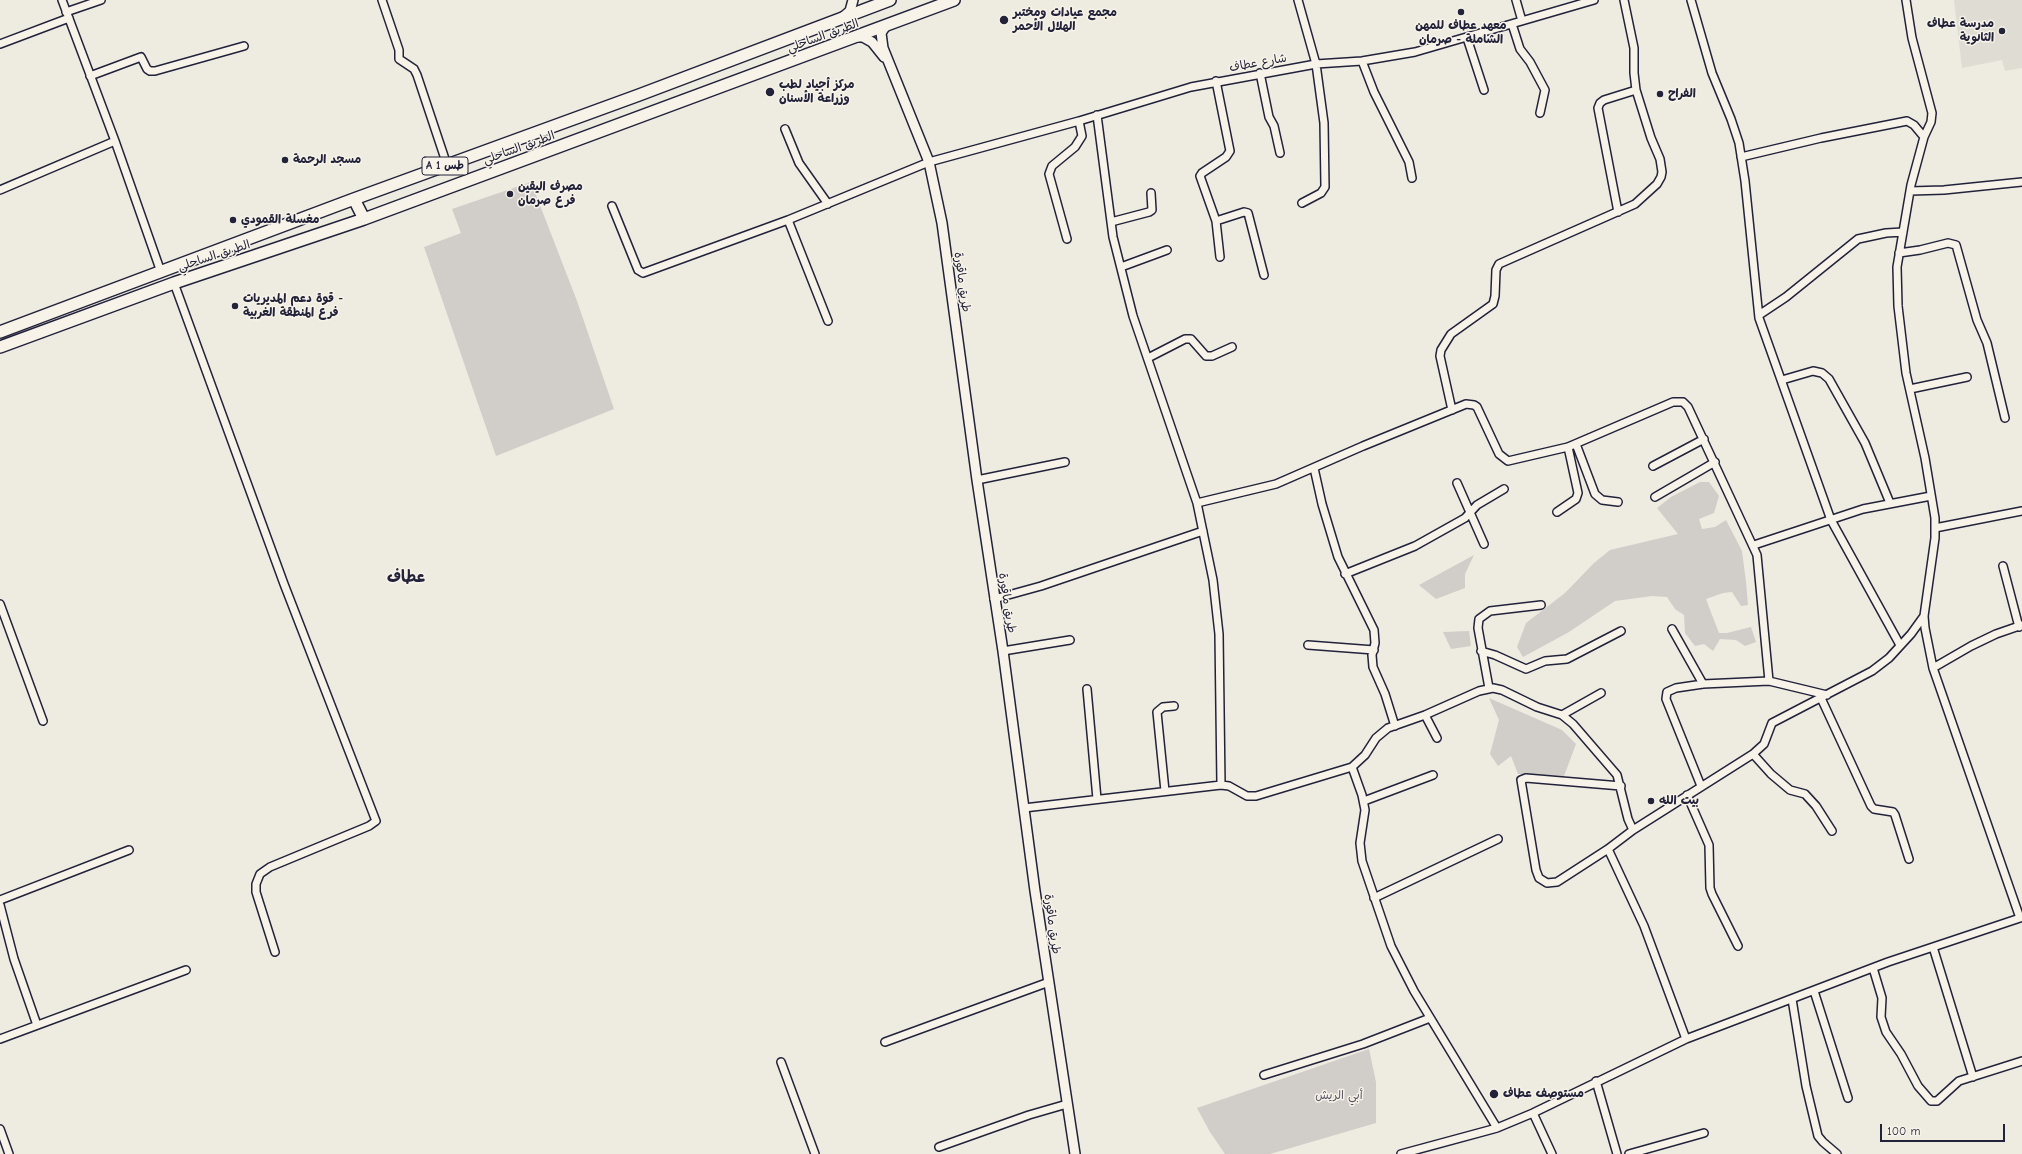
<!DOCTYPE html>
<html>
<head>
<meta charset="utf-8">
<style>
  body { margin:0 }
  #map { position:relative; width:2022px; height:1154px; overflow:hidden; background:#eeebe1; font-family:"Comic Neue",sans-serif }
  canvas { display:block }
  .scale { position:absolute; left:1880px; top:1124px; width:125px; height:18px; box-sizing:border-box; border:2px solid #22223b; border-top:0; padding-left:5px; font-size:12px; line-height:14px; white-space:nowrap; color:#22223b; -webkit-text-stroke:3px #f7f3e8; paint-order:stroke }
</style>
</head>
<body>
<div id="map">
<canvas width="2022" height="1154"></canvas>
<div class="scale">100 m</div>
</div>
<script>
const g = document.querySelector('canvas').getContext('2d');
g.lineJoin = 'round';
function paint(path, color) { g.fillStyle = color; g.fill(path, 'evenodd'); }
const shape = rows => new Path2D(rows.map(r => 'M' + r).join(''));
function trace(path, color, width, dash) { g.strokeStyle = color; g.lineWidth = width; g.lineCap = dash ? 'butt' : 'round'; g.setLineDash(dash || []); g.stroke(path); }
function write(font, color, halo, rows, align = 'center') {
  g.font = font + ' "Comic Neue","Playpen Sans Arabic",sans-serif'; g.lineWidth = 3; g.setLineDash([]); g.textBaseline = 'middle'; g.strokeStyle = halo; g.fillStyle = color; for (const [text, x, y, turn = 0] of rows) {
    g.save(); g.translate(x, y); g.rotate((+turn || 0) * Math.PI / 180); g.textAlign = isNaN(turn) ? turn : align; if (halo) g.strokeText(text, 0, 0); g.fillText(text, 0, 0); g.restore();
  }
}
const built = shape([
  [1954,0,2022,0,2022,68,2005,71,2002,60,1962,68]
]);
const green = shape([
  [531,182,577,301,614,409,496,456,424,247,461,233,452,209],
  [1700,482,1709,482,1719,496,1714,513,1699,519,1702,529,1715,527,1726,520,1742,551,1746,582,1748,605,1741,606,1732,592,1723,593,1706,599,1712,615,1719,633,1727,633,1751,627,1756,642,1745,646,1736,640,1720,639,1713,651,1704,644,1695,646,1685,633,1684,615,1675,609,1667,597,1652,596,1615,601,1569,632,1523,657,1517,647,1526,623,1565,593,1594,563,1610,550,1678,534,1657,508,1671,497],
  [1474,555,1465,574,1465,588,1436,599,1419,585],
  [1469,631,1471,646,1451,649,1443,632],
  [1489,698,1562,730,1576,744,1564,776,1518,774,1511,756,1498,766,1490,754,1499,720],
  [1369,1049,1376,1082,1376,1123,1270,1154,1225,1154,1210,1132,1197,1108]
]);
const minor = shape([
  [62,0,115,141,161,272],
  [382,0,399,50,399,59,414,69,417,75,447,165],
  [1298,0,1316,64,1324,123,1325,187,1321,193,1302,203],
  [1516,0,1522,21],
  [1691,0,1712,73,1731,119,1739,143,1745,181,1759,318,1831,520,1900,645],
  [66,12,101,0],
  [1512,24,1520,49,1530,62,1545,90,1540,113],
  [1467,38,1484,90],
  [0,44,69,18],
  [1362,61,1374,92,1409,162,1412,178],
  [1260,73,1269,117,1274,126,1280,153],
  [90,76,141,57,147,69,150,71,155,71,244,46],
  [1216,81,1230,151,1226,157,1202,173,1200,176,1216,221,1220,257],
  [1097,115,1113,237,1133,316,1197,503,1213,580,1219,634,1221,785],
  [785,129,799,163,828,204],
  [1741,157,1821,138,1907,121,1914,125,1924,137],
  [0,190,115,141],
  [1910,191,1944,190,2022,182],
  [612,206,638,270,643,273,788,220,929,162,1079,121,1191,87,1316,64,1362,61,1415,52,1594,0],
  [1618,212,1598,108,1600,103,1604,100,1636,90],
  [788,220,828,321],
  [1216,221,1244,212,1248,213,1264,275],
  [1111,222,1149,212,1152,210,1151,193],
  [1067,239,1049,174,1052,166,1075,147,1082,136,1079,121],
  [1899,253,1920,250,1948,243,1956,245,1977,320,1987,343,2005,418],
  [1121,267,1167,250],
  [174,283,284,584,376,821,369,826,270,867,260,874,256,884,256,892,275,952],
  [1759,315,1786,297,1858,239,1886,233,1903,232],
  [1148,358,1185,339,1191,339,1206,356,1212,356,1232,347],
  [1782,380,1813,371,1822,373,1829,379,1865,443,1890,503],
  [1910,389,1967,377],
  [1452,410,1440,356,1441,350,1451,334,1493,304,1495,296,1496,270,1499,264,1635,204,1657,184,1661,177,1662,172,1660,159,1651,138,1636,90,1634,73,1634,48,1624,0],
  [1576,444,1595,494,1602,500,1618,502],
  [1653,466,1704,439],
  [1314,468,1322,504,1338,557,1374,630,1375,643,1372,655,1373,667,1385,694,1395,726],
  [977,480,1065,462],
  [1457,483,1484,544],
  [1655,497,1715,462],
  [1197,503,1276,484,1363,446,1466,404,1474,405,1477,407,1499,454,1508,461,1568,447,1673,402,1683,402,1688,407,1757,555,1769,681],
  [1557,512,1576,499,1578,493,1568,447],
  [1935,528,2022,511],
  [1754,545,1863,509,1931,496],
  [2003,566,2019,627],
  [1345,574,1415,546,1465,518,1477,505,1504,489],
  [994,599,1041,586,1203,531],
  [0,604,43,721],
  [1672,629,1703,684],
  [1308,645,1374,650],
  [1003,651,1070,640],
  [1481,651,1495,655,1526,669,1545,661,1567,659,1621,631],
  [1933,668,1971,646,1996,634,2022,625],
  [1489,688,1478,628,1479,619,1490,611,1541,605],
  [1087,689,1097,799],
  [1821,698,1871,806,1874,809,1893,812,1895,815,1909,859],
  [1425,715,1437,738],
  [1562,715,1601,693],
  [1753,754,1771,774,1790,790,1805,794,1816,806,1832,831],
  [1352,767,1362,795,1365,810,1360,843,1362,861,1391,946,1414,991,1497,1128],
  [1621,786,1526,778,1521,780,1536,870,1539,878,1547,883,1557,882,1608,849,1633,830,1753,754,1764,744,1772,723,1872,671,1889,658,1911,634,1924,616],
  [1701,786,1666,699,1667,692,1676,688,1703,684,1769,681,1827,695],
  [1165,791,1157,712,1163,707,1174,706],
  [1687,795,1709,845,1710,888,1712,894,1738,946],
  [1364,801,1433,775],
  [1024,808,1221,785,1229,786,1247,796,1256,796,1352,767,1365,755,1376,738,1388,728,1425,715,1479,691,1493,688,1502,690,1537,707,1562,715,1573,724,1617,775,1628,819,1633,830],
  [1608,849,1644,926,1686,1039],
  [1374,898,1498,839],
  [0,900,129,850],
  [0,905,14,959,37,1025],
  [1933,947,1973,1077],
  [1873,968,1882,998,1881,1017,1886,1032,1901,1054,1918,1086,1931,1101,1937,1101,1959,1081,2022,1061],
  [1814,991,1848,1098],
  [1792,999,1806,1086,1818,1136,1823,1142,1837,1154],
  [0,1039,186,970],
  [885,1042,1049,982],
  [781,1062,815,1154],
  [1264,1075,1363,1044,1430,1018],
  [1596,1081,1617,1154],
  [1533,1113,1552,1154],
  [0,1129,9,1154],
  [939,1147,1029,1115,1067,1104],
  [1401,1154,1497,1128,1533,1113,1686,1039,1888,962,2020,918,1933,668,1925,628,1924,616,1935,538,1935,518,1925,458,1906,373,1898,306,1897,267,1911,185,1924,137,1931,122,1932,113,1912,38,1906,0],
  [1629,1154,1704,1133]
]);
const tertiary = shape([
  [843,17,850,11,853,0],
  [885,27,881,33,883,48,929,162,942,223,977,480,1003,651,1035,891,1075,1154],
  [857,37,863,37,872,42,884,57]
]);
const trunk = shape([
  [354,199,364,219],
  [0,332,354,199,639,95,890,0],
  [0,347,174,283,364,219,954,0]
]);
const markers = [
  [1461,12,4,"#22223b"],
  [1004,20,5,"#22223b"],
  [2002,31,4,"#22223b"],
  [770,92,5,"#22223b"],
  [1660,94,4,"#22223b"],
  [285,160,4,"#22223b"],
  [510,194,4,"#22223b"],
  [233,220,4,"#22223b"],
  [235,306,4,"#22223b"],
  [1651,801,4,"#22223b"],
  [1494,1094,5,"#22223b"]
];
const shields = [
  [445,166,46]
];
const shieldNames = [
  ["A 1 طس",445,166]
];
const poiNames = [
  ["مجمع عيادات ومختبر",1013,13],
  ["الهلال الأحمر",1013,27],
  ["مدرسة عطاف",1994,24,"right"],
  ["الثانوية",1994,38,"right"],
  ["معهد عطاف للمهن",1461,26,"center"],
  ["الشاملة - صرمان",1461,40,"center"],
  ["مركز أجياد لطب",779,85],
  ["وزراعة الأسنان",779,99],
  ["الفراح",1668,94],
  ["مسجد الرحمة",293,160],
  ["مصرف اليقين",518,187],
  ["فرع صرمان",518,201],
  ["مغسلة القمودي",241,220],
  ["قوة دعم المديريات -",243,299],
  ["فرع المنطقة الغربية",243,313],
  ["بيت الله",1659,801],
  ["مستوصف عطاف",1503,1094]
];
const streetNames = [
  ["الطريق الساحلي",823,36,-20],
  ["شارع عطاف",1258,63,-10],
  ["الطريق الساحلي",519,148,-20],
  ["الطريق الساحلي",214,256,-18],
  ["طريق ماقورة",962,282,82],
  ["طريق ماقورة",1007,603,81],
  ["طريق ماقورة",1052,924,82]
];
const parkNames = [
  ["أبي الريش",1339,1096]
];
const districtNames = [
  ["عطاف",406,577]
];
paint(built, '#dfdcd4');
paint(green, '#d1cdc9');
trace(minor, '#22223b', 10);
trace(tertiary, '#22223b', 12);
trace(trunk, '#22223b', 14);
trace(minor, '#f7f3e8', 7);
trace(tertiary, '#f7f3e8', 9);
trace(trunk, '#f7f3e8', 11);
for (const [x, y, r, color] of markers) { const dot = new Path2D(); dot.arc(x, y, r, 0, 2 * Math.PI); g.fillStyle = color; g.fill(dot); trace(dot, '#f7f3e8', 1.5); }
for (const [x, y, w] of shields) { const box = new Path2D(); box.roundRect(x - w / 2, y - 9, w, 18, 3); g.fillStyle = '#f7f3e8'; g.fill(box); trace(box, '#22223b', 1); }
write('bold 11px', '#22223b', null, shieldNames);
write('bold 12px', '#22223b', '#f7f3e8', poiNames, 'left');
write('12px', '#22223b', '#f7f3e8', streetNames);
write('12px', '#575566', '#f7f3e8', parkNames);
write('bold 16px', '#22223b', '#f7f3e8', districtNames);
</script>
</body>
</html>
